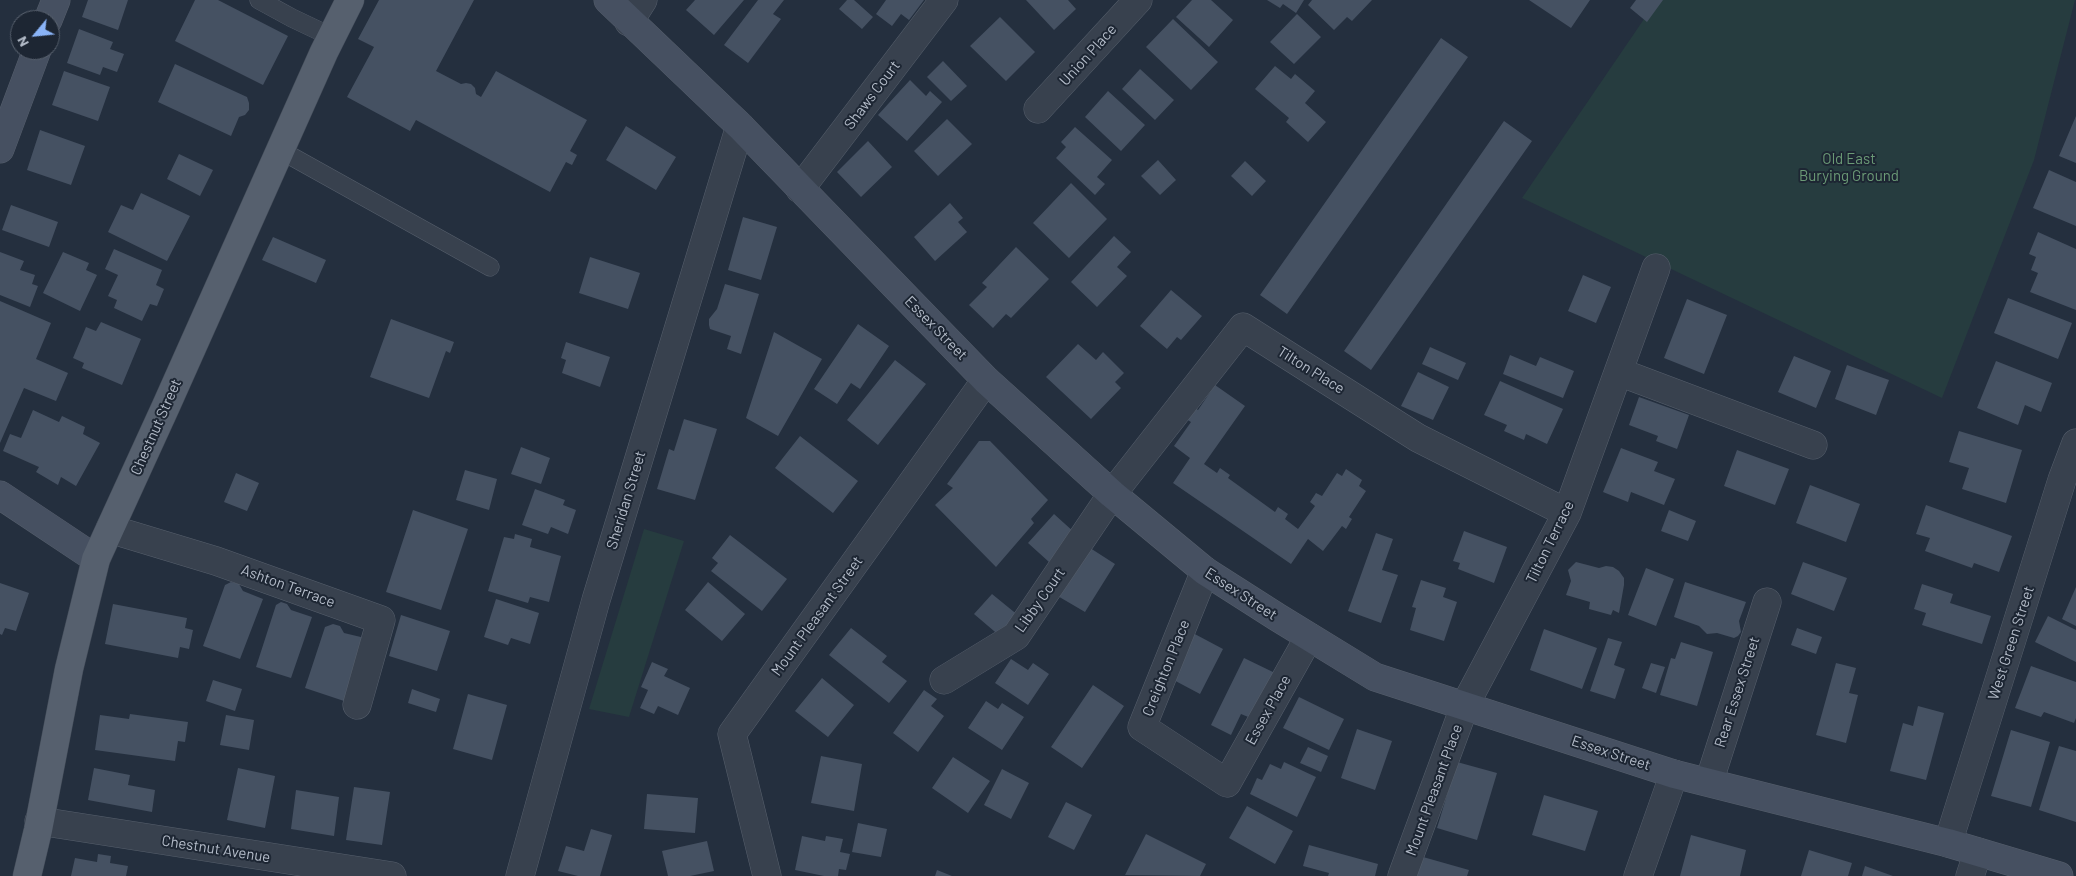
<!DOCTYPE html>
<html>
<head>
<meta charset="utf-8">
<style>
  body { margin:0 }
  #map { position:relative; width:2076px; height:876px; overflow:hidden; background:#242f3e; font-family:Barlow,sans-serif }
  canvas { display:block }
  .north { position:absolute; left:10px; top:10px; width:50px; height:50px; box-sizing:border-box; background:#1d2633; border:1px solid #59626f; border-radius:50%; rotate:242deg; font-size:14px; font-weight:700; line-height:20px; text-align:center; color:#b4bcc9 }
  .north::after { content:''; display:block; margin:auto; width:18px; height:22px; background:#8ab4f8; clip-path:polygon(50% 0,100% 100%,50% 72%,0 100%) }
</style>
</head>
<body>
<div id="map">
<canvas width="2076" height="876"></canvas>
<div class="north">N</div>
</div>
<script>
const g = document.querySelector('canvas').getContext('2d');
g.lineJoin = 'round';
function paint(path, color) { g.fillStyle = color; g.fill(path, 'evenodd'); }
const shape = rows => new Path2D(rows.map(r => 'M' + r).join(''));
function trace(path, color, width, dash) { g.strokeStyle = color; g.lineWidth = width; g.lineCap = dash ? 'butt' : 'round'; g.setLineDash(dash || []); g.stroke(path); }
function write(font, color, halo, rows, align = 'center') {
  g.font = font + ' Barlow,sans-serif'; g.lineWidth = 4; g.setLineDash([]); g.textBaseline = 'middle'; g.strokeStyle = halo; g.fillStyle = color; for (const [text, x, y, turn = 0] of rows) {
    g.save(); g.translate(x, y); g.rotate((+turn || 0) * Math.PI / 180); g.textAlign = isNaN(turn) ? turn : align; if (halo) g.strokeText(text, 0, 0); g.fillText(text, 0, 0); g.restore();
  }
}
const green = shape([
  [1657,0,2075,0,2034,160,1942,398,1522,198],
  [644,529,684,541,629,717,589,709]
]);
const building = shape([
  [88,0,128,0,118,30,82,17],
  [195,0,218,0,288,36,263,85,175,41],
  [379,0,474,0,436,71,461,84,466,83,471,84,475,88,476,94,481,97,496,71,587,120,570,151,577,155,572,165,566,162,550,192,416,120,410,131,347,97,374,47,358,39],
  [695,0,744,0,714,35,686,10],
  [758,0,784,0,773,14,781,19,748,63,724,45],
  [847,0,854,0,873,17,862,29,839,9],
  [886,0,924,0,909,20,901,14,892,26,876,14],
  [1026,0,1068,0,1076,9,1054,30],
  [1192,0,1211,0,1233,20,1209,47,1176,17],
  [1267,0,1304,0,1296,13,1283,4,1280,8],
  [1312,0,1372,0,1352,21,1347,17,1334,30,1308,5],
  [1529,0,1590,0,1571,28],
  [1636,0,1663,0,1647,22,1630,8],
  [1297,14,1321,37,1294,64,1270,42],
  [1000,17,1035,52,1006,81,970,46],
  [1173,19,1218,62,1191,90,1146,47],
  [79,29,113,42,110,49,124,54,117,72,103,67,100,75,67,63],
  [1441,38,1468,57,1287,314,1260,295],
  [943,61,967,86,951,101,927,77],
  [175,64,247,97,249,103,249,110,245,115,239,117,231,136,158,102],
  [1275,66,1291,79,1295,74,1315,91,1305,103,1326,122,1308,142,1286,122,1289,118,1255,89],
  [1140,69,1174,100,1155,120,1122,89],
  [64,71,110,87,98,121,52,105],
  [910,80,926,96,930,91,942,102,907,141,878,115],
  [1108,91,1145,125,1121,151,1085,117],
  [2076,116,2076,163,2059,156],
  [947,119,972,144,938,176,914,151],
  [1504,121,1532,141,1371,370,1344,351],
  [626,126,676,157,656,190,606,160],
  [1075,127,1112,160,1097,177,1105,184,1095,195,1056,158,1066,147,1061,142],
  [40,130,85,146,71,185,27,170],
  [868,141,892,167,861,197,837,172],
  [179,154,213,170,200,196,167,179],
  [1158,160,1176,180,1160,195,1141,176],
  [1245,161,1266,181,1252,196,1231,176],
  [2049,170,2076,182,2076,226,2033,208],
  [1071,183,1107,219,1069,258,1033,223],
  [141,193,190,216,167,261,108,232,121,205,133,210],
  [950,203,963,218,958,222,967,232,935,261,914,237],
  [11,205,58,222,49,247,2,230],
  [743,217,777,227,761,280,728,270],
  [2038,232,2076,249,2076,310,2030,292,2038,273,2031,270,2036,257,2029,254],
  [1114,236,1131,252,1117,267,1127,276,1097,307,1071,282],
  [273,237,326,260,316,283,262,260],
  [1016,247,1049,279,1011,318,1006,314,993,328,969,305,987,287,982,283],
  [114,249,162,270,156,285,164,289,157,306,150,304,142,321,114,308,117,300,108,296,118,275,105,269],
  [0,252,24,261,20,270,35,275,32,284,38,286,30,307,0,295],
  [63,252,89,263,86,270,97,275,80,311,43,293],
  [590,257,640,273,628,309,579,293],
  [1583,275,1611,287,1596,323,1568,311],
  [725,284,759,294,741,354,727,349,731,336,710,329,709,325,709,319,717,309],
  [1171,290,1202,316,1181,340,1177,337,1167,349,1140,326],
  [2008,298,2072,323,2058,359,1994,333],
  [1687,299,1727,315,1704,374,1664,358],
  [0,301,51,323,36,359,68,373,56,401,24,388,0,443],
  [391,319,454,342,450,353,446,351,429,398,370,377],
  [101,322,141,339,122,385,82,368,84,363,73,358,86,327,96,331],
  [858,324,889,346,860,389,851,383,837,404,814,389],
  [774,332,822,359,778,436,746,418],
  [566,342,610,357,600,387,562,373,566,360,561,358],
  [1078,344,1096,360,1103,352,1124,373,1115,382,1121,388,1091,419,1046,377],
  [1430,347,1466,363,1458,380,1422,364],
  [1510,355,1536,366,1540,357,1574,371,1563,398,1503,374],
  [1794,356,1831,371,1816,408,1778,392],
  [895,360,926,384,878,445,847,420],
  [1996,361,2052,383,2041,412,2025,405,2018,425,1977,408],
  [1847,365,1889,380,1876,415,1835,399],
  [1418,372,1449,387,1433,420,1401,406],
  [1500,381,1563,409,1547,444,1526,434,1524,440,1504,431,1507,425,1484,415],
  [1215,385,1245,406,1204,464,1217,473,1220,468,1230,475,1228,478,1275,512,1278,507,1288,514,1285,519,1298,529,1315,506,1310,502,1316,493,1322,496,1337,473,1342,476,1346,469,1362,480,1359,486,1366,491,1349,517,1352,519,1346,529,1342,526,1323,551,1308,539,1291,564,1173,483,1190,458,1174,446,1191,422,1186,419,1194,407,1198,410],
  [1639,397,1689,415,1677,449,1656,441,1658,436,1629,425],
  [33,410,59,422,62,416,85,427,83,434,100,443,76,486,61,477,58,485,36,472,39,467,3,451,10,434,21,438],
  [684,419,717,429,695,500,657,489,669,449,674,451],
  [1959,431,2022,450,2006,503,1962,489,1969,468,1949,462],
  [800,436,858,481,833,513,775,468],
  [979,441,990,441,1048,500,1031,519,1034,523,996,567,935,505,953,488,947,484],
  [521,447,550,458,541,484,511,474],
  [1621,448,1658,462,1654,471,1675,479,1664,505,1631,492,1628,502,1603,492],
  [1737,450,1789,469,1775,505,1724,486],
  [465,470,497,479,489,510,456,500],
  [236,473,259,483,247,511,224,502],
  [1810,485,1860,504,1846,542,1796,523],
  [535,489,565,500,563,505,576,510,568,534,551,527,548,534,522,525],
  [1926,505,2012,536,1999,572,1974,563,1972,568,1925,551,1930,538,1916,534],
  [413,510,468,529,441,610,386,592],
  [1669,510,1696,521,1688,541,1661,531],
  [1054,514,1075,533,1049,562,1028,543],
  [1464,531,1507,547,1494,583,1458,569,1460,563,1453,561],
  [1376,533,1393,539,1382,570,1398,575,1381,623,1348,611],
  [515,534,532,539,530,547,561,556,549,602,530,597,528,603,488,591,504,537,514,539],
  [730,535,787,579,762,611,711,571,718,563,712,558],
  [1087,546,1115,564,1085,612,1056,595],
  [1576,562,1599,568,1606,566,1613,567,1619,571,1624,578,1624,585,1619,613,1613,610,1611,615,1589,609,1590,602,1566,595,1571,581,1568,570],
  [1803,562,1847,578,1834,611,1791,594],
  [1646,568,1674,579,1656,626,1628,615],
  [1421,580,1446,588,1443,597,1457,602,1444,641,1410,630,1416,608,1412,607],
  [231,582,239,584,243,591,263,599,240,659,203,646,225,585],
  [708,582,745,614,722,641,685,610],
  [1685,582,1746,602,1739,621,1741,632,1738,636,1734,638,1717,633,1707,634,1699,626,1674,617],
  [0,583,29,593,16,631,5,628,2,635,0,634],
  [1922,584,1953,594,1950,603,1991,616,1982,644,1922,625,1926,613,1914,609],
  [2076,587,2076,626,2062,619],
  [992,594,1019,616,1001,637,974,614],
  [496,599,539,613,530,644,511,638,508,645,484,637],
  [281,602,287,604,291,610,312,617,291,678,256,667,276,605],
  [113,604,187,618,185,628,193,630,189,649,180,647,178,658,105,644],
  [401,615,450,631,437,671,389,656],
  [2048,616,2076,630,2076,662,2035,642],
  [333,624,340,626,344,633,365,638,344,701,305,688,325,627],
  [851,628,887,656,882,662,907,681,889,703,829,655],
  [1797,628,1822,637,1816,654,1791,645],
  [1544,629,1597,648,1582,689,1530,670],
  [1191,632,1223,649,1200,694,1168,677],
  [1608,638,1622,642,1614,665,1625,669,1615,699,1590,691],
  [1681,642,1713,652,1697,706,1660,695,1671,658,1675,659],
  [1244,658,1275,673,1253,719,1241,714,1231,735,1211,725],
  [1011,659,1028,670,1033,663,1049,674,1028,705,995,683],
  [652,662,668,669,664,676,690,688,678,715,658,706,654,714,640,708,648,690,641,687],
  [1651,663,1665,667,1656,693,1642,688],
  [1836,663,1856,668,1849,693,1858,695,1846,743,1816,735],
  [2031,666,2076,682,2076,718,2074,723,2044,712,2041,717,2015,708],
  [822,678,854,705,828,737,795,711],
  [213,680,242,689,235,711,206,701],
  [1093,685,1124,706,1082,768,1051,747],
  [412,689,440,699,436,712,408,703],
  [924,690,937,699,931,706,944,716,918,752,893,733],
  [468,694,507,705,492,760,453,749],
  [1299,697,1344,719,1329,750,1283,728],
  [986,701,998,709,1002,703,1024,717,1002,750,968,728],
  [1918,706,1944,713,1926,780,1890,771,1903,723,1913,726],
  [130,714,188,722,185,742,178,741,175,761,95,750,100,715,129,719],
  [226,715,254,720,249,750,220,745],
  [1357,729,1392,741,1375,790,1341,778],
  [2011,730,2050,742,2031,807,1991,796],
  [2059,746,2076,751,2076,822,2039,810],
  [1308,747,1328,756,1321,772,1300,763],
  [821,756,862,764,854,811,811,803],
  [953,757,990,781,968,813,932,788],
  [1284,762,1316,777,1297,817,1250,794,1257,778,1262,780,1270,764,1281,769],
  [1457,762,1497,773,1477,840,1437,828],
  [94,768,130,775,128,785,155,790,152,812,88,800],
  [238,768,275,776,265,828,227,820],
  [1002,769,1029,783,1011,819,984,805],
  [354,787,390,792,382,845,346,840],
  [296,790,339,797,334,836,291,829],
  [647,794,698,798,695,833,644,829],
  [1544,795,1598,811,1585,851,1532,835],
  [1066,802,1092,815,1074,850,1048,837],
  [1247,806,1293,831,1275,864,1229,838],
  [858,823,887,829,881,857,852,852],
  [591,829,612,835,600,876,578,876,558,871,566,846,584,851],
  [1146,834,1206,864,1200,876,1125,875],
  [1691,835,1746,850,1740,876,1680,876],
  [802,836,825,841,826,836,843,839,840,852,850,854,846,870,839,869,838,876,824,876,795,870],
  [707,841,714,871,690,876,668,876,662,851],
  [1309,845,1378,864,1375,876,1328,876,1329,873,1303,866],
  [1809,850,1852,863,1848,876,1801,876],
  [98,854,111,856,110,863,128,866,126,876,71,876,75,858,97,862],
  [1416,855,1469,870,1467,876,1410,876],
  [1865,866,1893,876,1862,876],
  [937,870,952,876,935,876]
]);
const lane = shape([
  [259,0,292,18,332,37],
  [280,150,490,267]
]);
const street = shape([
  [629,22,643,0],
  [1038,109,1138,0],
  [800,189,944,0],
  [1619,372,1813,445],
  [110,529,216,561,381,620,357,705],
  [1205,571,1142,727,1227,783,1309,637],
  [944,680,1016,636,1112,494,1243,327,1418,438,1567,513],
  [1709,782,1767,602],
  [39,821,392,876],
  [1948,843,2062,480,2076,443],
  [520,876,596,600,740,126],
  [767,876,732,734,986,380],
  [1402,876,1465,705,1567,513,1656,268],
  [1638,876,1674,774],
  [1970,876,1978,852]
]);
const secondary = shape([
  [608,0,740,126,986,380,1112,494,1205,571,1277,617,1375,677,1674,774,1948,843,2059,876],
  [48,20,56,0],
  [0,149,37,50],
  [0,495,96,559]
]);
const primary = shape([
  [27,876,38,830,69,669,96,559,166,406,324,52,350,0]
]);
const streetNames = [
  ["Union Place",1088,55,-48],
  ["Shaws Court",872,95,-53],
  ["Essex Street",936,328,46],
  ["Tilton Place",1311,370,32],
  ["Chestnut Street",156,427,-66],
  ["Sheridan Street",626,500,-73],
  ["Tilton Terrace",1550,542,-64],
  ["Ashton Terrace",288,586,20],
  ["Essex Street",1241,594,33],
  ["Libby Court",1040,600,-55],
  ["Mount Pleasant Street",817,616,-54],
  ["West Green Street",2011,643,-72],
  ["Creighton Place",1166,668,-68],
  ["Rear Essex Street",1737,692,-72],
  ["Essex Place",1268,710,-61],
  ["Essex Street",1611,753,18],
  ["Mount Pleasant Place",1434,790,-70],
  ["Chestnut Avenue",216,849,9]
];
const parkNames = [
  ["Old East",1849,159],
  ["Burying Ground",1849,176]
];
paint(green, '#263c3f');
paint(building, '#455162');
trace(lane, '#565f6c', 19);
trace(street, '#565f6c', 29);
trace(secondary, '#565f6c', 29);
trace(primary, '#414a57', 29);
trace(lane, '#38414e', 18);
trace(street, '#38414e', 28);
trace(secondary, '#465061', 28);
trace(primary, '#56606e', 28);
write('15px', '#b4bcc9', '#1d2633', streetNames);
write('15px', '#6b9a76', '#1d2633', parkNames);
</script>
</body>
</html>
